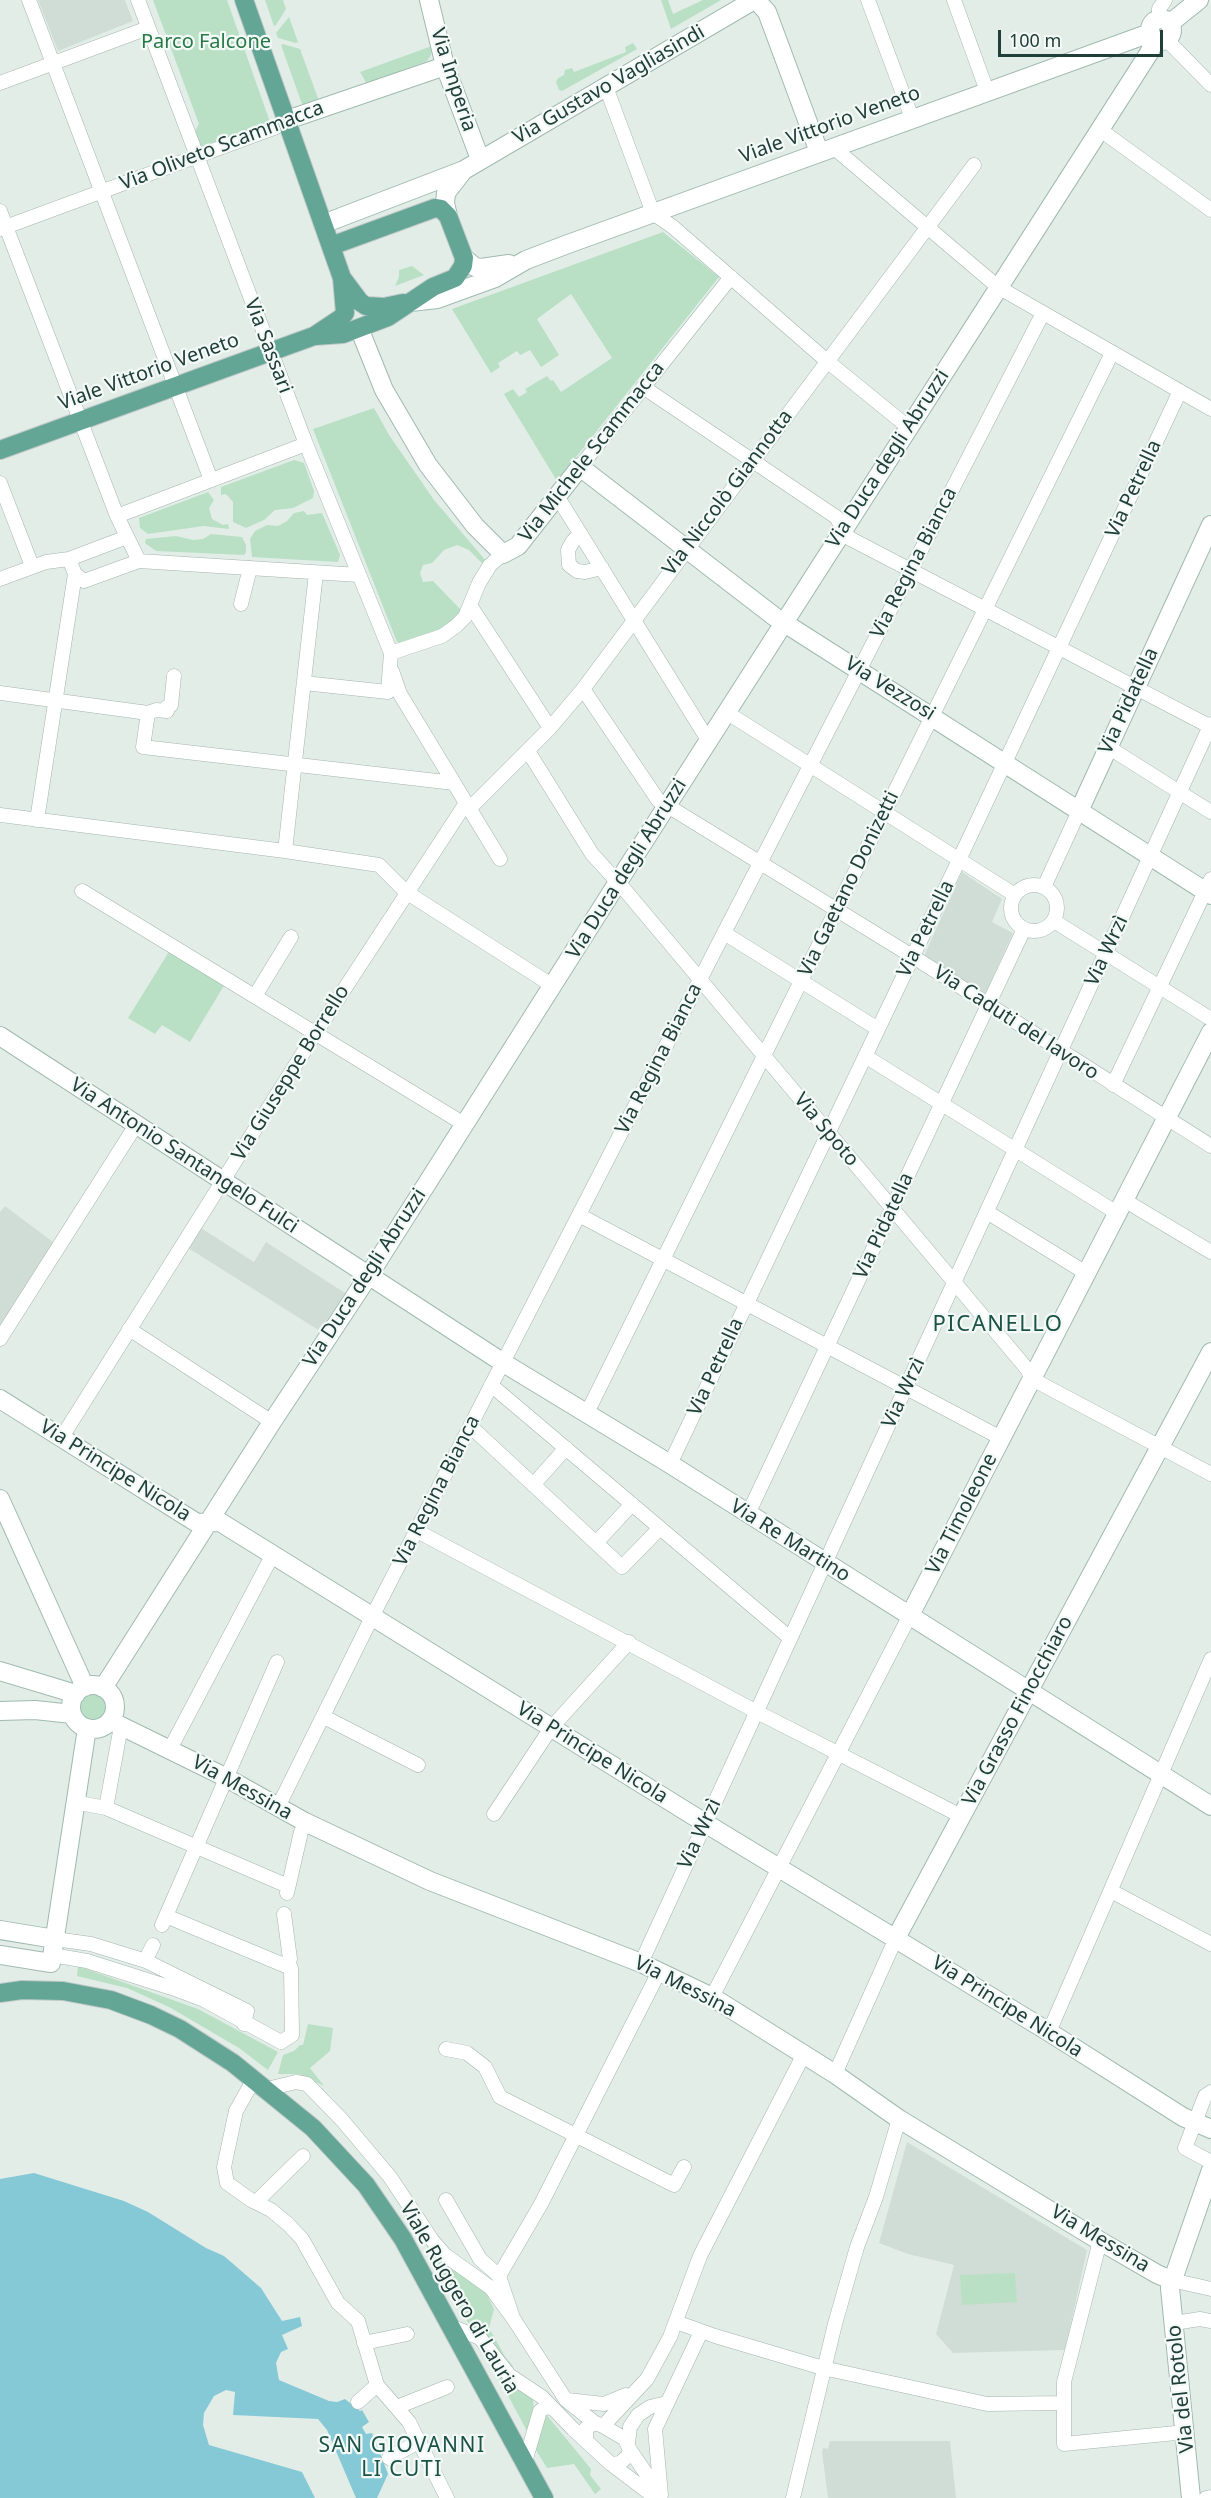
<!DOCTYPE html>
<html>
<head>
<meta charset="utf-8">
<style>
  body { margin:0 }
  #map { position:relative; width:1211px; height:2498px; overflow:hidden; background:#e2ede8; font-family:"Noto Sans",sans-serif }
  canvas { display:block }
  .scale { position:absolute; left:998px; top:30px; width:165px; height:27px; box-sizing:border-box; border:3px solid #203f38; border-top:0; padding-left:8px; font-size:18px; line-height:21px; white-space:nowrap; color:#203f38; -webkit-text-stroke:4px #f3f9f6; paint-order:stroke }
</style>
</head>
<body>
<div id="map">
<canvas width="1211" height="2498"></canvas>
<div class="scale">100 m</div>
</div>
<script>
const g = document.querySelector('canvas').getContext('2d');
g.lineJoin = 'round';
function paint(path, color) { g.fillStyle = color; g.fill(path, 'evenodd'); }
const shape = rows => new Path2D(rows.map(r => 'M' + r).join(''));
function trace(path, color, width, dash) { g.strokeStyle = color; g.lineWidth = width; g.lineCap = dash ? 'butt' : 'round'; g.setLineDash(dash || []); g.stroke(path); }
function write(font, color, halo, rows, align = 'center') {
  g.font = font + ' "Noto Sans",sans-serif'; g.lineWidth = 4.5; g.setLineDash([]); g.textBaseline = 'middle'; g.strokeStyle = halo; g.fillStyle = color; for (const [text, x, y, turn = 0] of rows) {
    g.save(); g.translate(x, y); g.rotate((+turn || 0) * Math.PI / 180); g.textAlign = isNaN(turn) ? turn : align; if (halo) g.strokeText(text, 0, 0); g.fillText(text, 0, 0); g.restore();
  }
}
const built = shape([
  [38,0,125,0,133,21,58,51],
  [962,872,1002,899,992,922,1013,933,985,994,924,956],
  [5,1206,53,1242,0,1325,0,1212],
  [201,1228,254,1262,266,1242,345,1293,320,1331,188,1248],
  [907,2142,1087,2250,1065,2350,953,2353,936,2334,954,2265,908,2254,879,2243],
  [830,2441,950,2441,956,2498,828,2498,822,2452,823,2448,828,2449]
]);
const green = shape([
  [153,0,227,0,270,122,201,147,195,131,199,124],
  [265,0,283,0,286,9,276,25,274,26],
  [661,0,668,0,673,14,703,0,721,0,671,29],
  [289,17,298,42,296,43,278,38,276,33],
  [633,43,637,49,562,91,559,90,556,82,558,78,564,75,565,70,572,68,574,72,626,52,625,47],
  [283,44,300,49,319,101,303,107,281,45],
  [432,46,431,55,427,61,367,84,360,72],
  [663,232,719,277,557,481,504,394,513,389,519,397,527,392,525,389,547,376,551,381,553,380,561,392,612,358,571,294,537,319,559,355,541,367,530,350,520,355,517,351,498,363,500,367,491,373,452,309],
  [412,266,424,275,395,286,399,277,399,270],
  [374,408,389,435,434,500,487,562,484,565,469,550,457,545,444,550,432,563,423,565,420,573,423,582,433,581,463,612,452,625,400,642,397,642,313,429],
  [294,460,304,463,314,491,313,498,293,508,275,510,264,520,246,528,233,522,233,502,226,494,221,495,221,487],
  [208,492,214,500,209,508,212,519,223,525,228,524,229,529,203,526,148,534,140,528,139,518],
  [304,511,307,515,322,513,340,555,338,562,252,557,250,539,255,531,267,525,278,526,287,521,294,513],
  [211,534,242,537,246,545,246,552,244,555,156,551,145,543,146,539,176,536,193,540,203,539],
  [170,950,179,959,183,959,225,984,190,1042,162,1025,155,1034,128,1018],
  '80 1707a13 13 0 1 1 26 0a13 13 0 1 1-26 0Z',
  [78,1966,198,2009,278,2052,268,2070,239,2048,169,2007,127,1988,77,1976],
  [308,2024,333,2028,330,2051,310,2068,324,2086,299,2074,278,2074,283,2055,294,2051,300,2045,303,2045],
  [422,2237,486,2293,494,2309,489,2328,506,2358,513,2366,512,2368,509,2368,471,2328],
  [1015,2273,1017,2302,962,2305,960,2275],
  [479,2341,533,2398,534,2420,529,2435],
  [545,2413,591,2469,590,2475,601,2489,595,2494,574,2464,547,2468,534,2447]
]);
const water = shape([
  [34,2173,124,2201,148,2212,206,2248,224,2256,261,2288,282,2321,300,2317,302,2326,282,2335,288,2349,281,2352,276,2363,279,2380,329,2401,337,2402,345,2399,360,2411,362,2410,369,2422,362,2427,366,2434,372,2433,388,2474,377,2498,356,2498,327,2430,318,2419,233,2415,235,2392,226,2390,214,2396,204,2413,203,2425,209,2445,302,2472,315,2498,0,2498,0,2179]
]);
const street = shape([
  [29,0,211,480],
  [138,0,306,444,391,653,388,692,304,683],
  [868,0,912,118],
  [954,0,987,91],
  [1159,20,1159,9,1165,0],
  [1167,40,1211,85],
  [0,83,148,28],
  [606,87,653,213,673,227,827,361,908,427],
  [1099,129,1211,210],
  [833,147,998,287,1211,409],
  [0,211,117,516,139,561,359,575],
  [0,229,274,128,287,120],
  [643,387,836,517,849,538,1211,727],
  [580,467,731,277],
  [0,483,32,566],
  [557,496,708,740],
  [117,516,306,444],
  [581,534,573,541,568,550,569,565,577,571,585,572,602,568],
  [127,537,69,559,75,574,84,581,139,561],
  [0,579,46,562,69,559],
  [241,604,250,568],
  [470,605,550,728],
  [391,653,442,636,456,626,465,617,479,583,490,565,503,554],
  [392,671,400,694,500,859],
  [583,689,658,800,912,956,1211,1146],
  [0,693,148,713],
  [726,712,1015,895],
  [148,713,143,747,454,783],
  [148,713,156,710,167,711,167,707,171,705,174,676],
  [1108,747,1211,812],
  [528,751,592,854,624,889,955,1283,1027,1369,1032,1379,1211,1474],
  [469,809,550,728,583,689,974,165],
  [0,815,285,851,379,865,406,892,553,986],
  [37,820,75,574],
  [285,851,316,573],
  '1011 908a23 23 0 1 1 46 0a23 23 0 1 1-46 0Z',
  [1044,887,1079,811],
  [82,891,464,1124],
  [1054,921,1211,1019],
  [724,933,878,1029],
  [255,996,291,937],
  [865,1056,1117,1213],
  [1113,1085,1211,879],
  [1124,1200,1211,1252],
  [987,1212,1086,1273],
  [579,1215,1001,1438],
  [129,1329,272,1422],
  [0,1339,136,1125],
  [491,1385,790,1638],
  [586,1415,1112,353],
  [470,1426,622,1567,660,1528],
  [62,1437,315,1034,466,803],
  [670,1464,959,860,1180,391],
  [533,1485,566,1448],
  [748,1514,1024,929],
  [417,1531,757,1712,961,1816],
  [596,1543,632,1504],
  [324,1717,418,1765],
  [170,1749,272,1556],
  [74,1802,106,1808,288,1886],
  [278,1807,373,1615,1043,313],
  [106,1808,121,1726],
  [494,1814,551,1728,629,1642],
  [1111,1891,1211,1944],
  [287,1893,301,1832],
  [284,1914,290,1959],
  [162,1925,277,1662],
  [55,1939,91,1944,146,1961,247,2011,244,2024],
  [149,1953,153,1945],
  [52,1955,87,1961,175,1989,204,2000,281,2042,292,2035,291,1968,166,1916],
  [641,1963,1211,724],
  [712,1997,909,1617],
  [1049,2032,1211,1659],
  [446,2049,467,2053,485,2067,500,2097,674,2185,684,2167],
  [835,2074,896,1938],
  [254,2079,236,2111,224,2167,227,2183,251,2200,271,2210,288,2224,302,2239,338,2303,358,2321,377,2385,409,2422,447,2498],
  [267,2089,296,2082,307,2084,342,2120,390,2177,432,2240,445,2255,491,2288,513,2318],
  [1211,2092,1205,2096,1185,2148,1211,2162],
  [446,2200,480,2259,499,2276,513,2318,566,2400,595,2423],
  [256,2202,303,2156],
  [1100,2241,1064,2382,1064,2444,1186,2432],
  [499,2276,541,2204,659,1972],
  [1171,2280,1211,2289],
  [676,2322,715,2336,823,2368,987,2404,1063,2403],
  [1174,2323,1200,2319,1211,2321],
  [453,2327,480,2338,509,2375,542,2397,573,2429,611,2464,620,2463,628,2456,630,2450,625,2439,603,2426,595,2423,586,2428,586,2440],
  [364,2343,407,2334],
  [567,2400,604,2404,626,2395],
  [358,2402,377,2385],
  [397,2407,447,2387],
  [603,2426,647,2379,670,2337,700,2256,804,2054],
  [628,2443,630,2427,638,2415,650,2407,667,2403],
  [630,2450,660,2494],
  [389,2458,420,2441],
  [525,2462,540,2411,546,2407,554,2409],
  [611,2464,656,2498],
  [661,2495,655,2429,701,2332],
  [793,2498,835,2324,857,2247,876,2197,899,2119],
  [1206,2498,1211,2497]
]);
const secondary = shape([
  [429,0,445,66,480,159],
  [756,0,767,12,819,152],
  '1150 30a11 11 0 1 1 22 0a11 11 0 1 1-22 0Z',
  [1169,24,1199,0],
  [287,120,445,66],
  [448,216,445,203,446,193,463,171],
  [323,224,464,170,754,0],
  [464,258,475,267,481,268,509,264],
  [411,302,437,299,495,278,526,260,568,244,1150,33],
  [359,328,384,390,428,465,475,526,503,554,518,546,580,467,775,617,1211,895],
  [1079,811,1211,525],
  [0,1036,502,1362,670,1464,1211,1806],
  [0,1399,197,1523,220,1522,705,1823,1049,2032,1183,2117,1211,2129],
  [0,1499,85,1687],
  [909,1617,1211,1032],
  [0,1671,76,1694],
  '71 1707a22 22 0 1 1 44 0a22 22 0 1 1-44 0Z',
  [103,1688,272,1422,369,1275,618,882,1149,53,1155,40],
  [0,1711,35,1710,72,1714],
  [111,1721,225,1777,305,1822,430,1881,641,1963,712,1997,835,2074,899,2119,1100,2241,1157,2274,1171,2280],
  [0,1930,55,1939],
  [896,1938,1211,1352],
  [0,1955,51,1963,87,1728],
  [1191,2498,1170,2288,1211,2170]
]);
const primary = shape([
  [342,278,360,302,366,306,384,307,403,303],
  [315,336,343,334,388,317,433,287,455,278,463,266,464,258,448,216,441,209,435,208,331,246],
  [0,450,314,336,341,318,345,313,342,278,244,0],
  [0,1993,22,1990,63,1991,111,2000,151,2015,180,2029,233,2063,313,2128,366,2185,403,2239,544,2498]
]);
const parkNames = [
  ["Parco Falcone",206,42]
];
const streetNames = [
  ["Via Imperia",453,80,72],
  ["Via Gustavo Vagliasindi",609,85,-30],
  ["Viale Vittorio Veneto",830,125,-20],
  ["Via Oliveto Scammacca",222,146,-21],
  ["Via Sassari",268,346,69],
  ["Viale Vittorio Veneto",149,372,-20],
  ["Via Michele Scammacca",592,452,-52],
  ["Via Duca degli Abruzzi",888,459,-57],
  ["Via Petrella",1134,489,-65],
  ["Via Niccolò Giannotta",728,493,-53],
  ["Via Regina Bianca",914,563,-63],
  ["Via Vezzosi",890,689,32],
  ["Via Pidatella",1129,701,-65],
  ["Via Duca degli Abruzzi",627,869,-58],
  ["Via Gaetano Donizetti",849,884,-64],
  ["Via Petrella",926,929,-64],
  ["Via Wrzì",1107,951,-65],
  ["Via Caduti del lavoro",1016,1023,33],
  ["Via Regina Bianca",659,1059,-63],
  ["Via Giuseppe Borrello",291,1073,-58],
  ["Via Spoto",826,1130,50],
  ["Via Antonio Santangelo Fulci",184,1156,33],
  ["Via Pidatella",884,1226,-65],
  ["Via Duca degli Abruzzi",365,1278,-57],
  ["Via Petrella",716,1367,-65],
  ["Via Wrzì",904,1393,-65],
  ["Via Principe Nicola",115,1471,32],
  ["Via Regina Bianca",437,1491,-63],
  ["Via Timoleone",962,1514,-63],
  ["Via Re Martino",790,1541,32],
  ["Via Grasso Finocchiaro",1018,1711,-62],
  ["Via Principe Nicola",592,1753,32],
  ["Via Messina",242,1788,29],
  ["Via Wrzì",700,1834,-65],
  ["Via Messina",685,1987,27],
  ["Via Principe Nicola",1007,2007,32],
  ["Via Messina",1100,2239,31],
  ["Viale Ruggero di Lauria",459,2298,60],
  ["Via del Rotolo",1181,2389,-96]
];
const neighbourhoodNames = [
  ["SAN GIOVANNI",402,2446],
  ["LI CUTI",402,2470]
];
const quarterNames = [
  ["PICANELLO",998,1325]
];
paint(built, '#d0ddd7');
paint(green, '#b9e0c4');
paint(water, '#86c9d6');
trace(street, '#a4b5b0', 15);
trace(secondary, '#9fbab1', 20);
trace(primary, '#c1c9c7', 20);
trace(street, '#fff', 14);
trace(secondary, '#fff', 18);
trace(primary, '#63a696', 18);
write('20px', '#287948', '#f3f9f6', parkNames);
write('20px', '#203f38', '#f3f9f6', streetNames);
g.letterSpacing = '1.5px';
write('21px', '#1b5346', '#f3f9f6', neighbourhoodNames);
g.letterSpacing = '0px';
g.letterSpacing = '1.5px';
write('22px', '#1b5346', '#f3f9f6', quarterNames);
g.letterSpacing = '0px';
</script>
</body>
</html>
